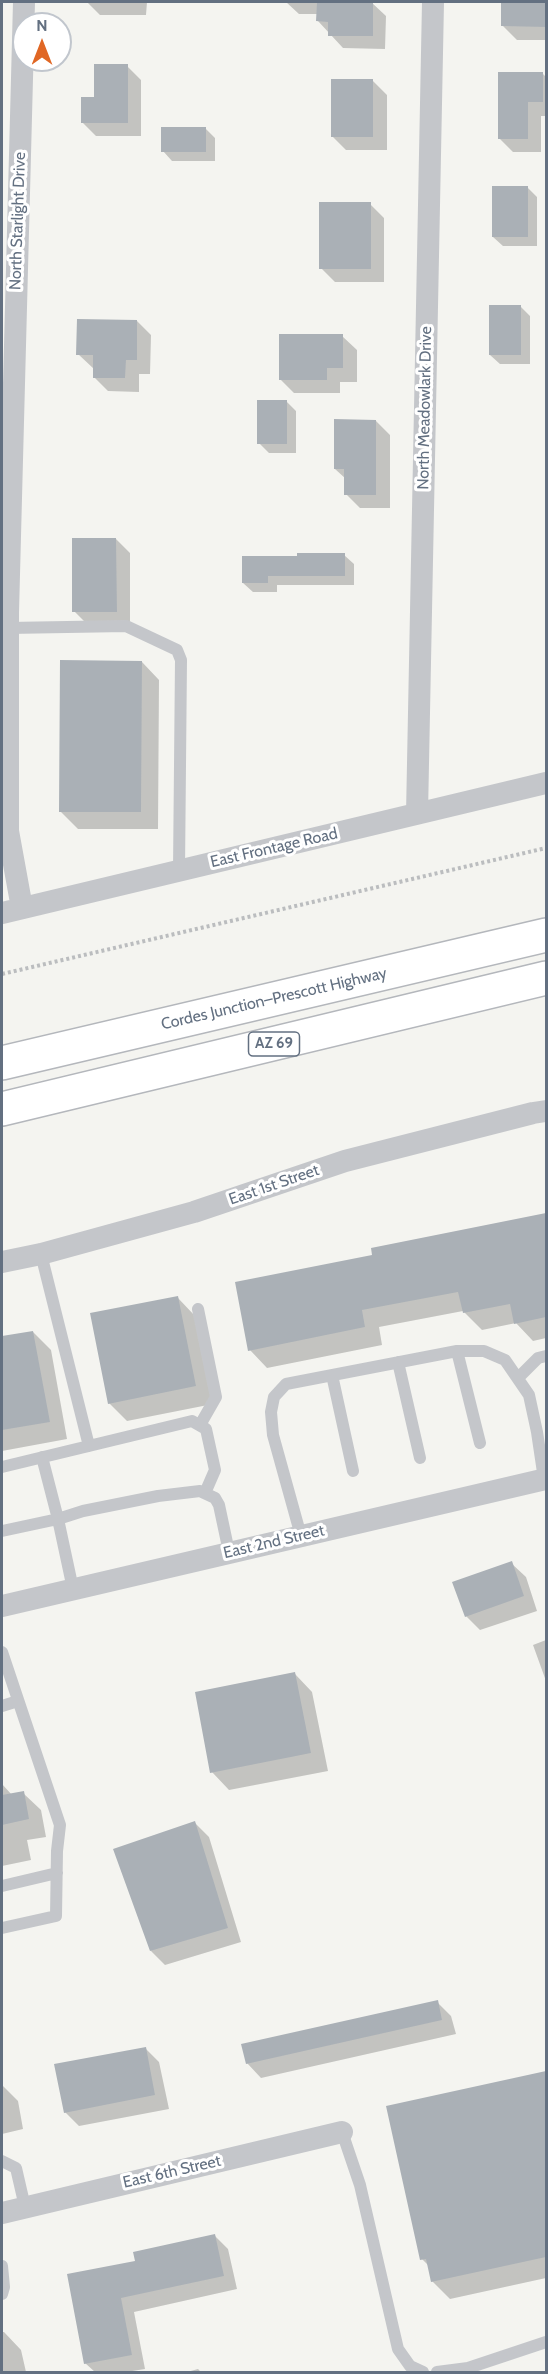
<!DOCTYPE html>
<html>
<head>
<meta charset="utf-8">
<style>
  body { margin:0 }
  #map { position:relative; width:548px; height:2374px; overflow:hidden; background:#f4f4f0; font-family:Cabin,sans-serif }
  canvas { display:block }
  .frame { position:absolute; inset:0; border:3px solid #637081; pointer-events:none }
  .north { position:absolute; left:12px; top:12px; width:60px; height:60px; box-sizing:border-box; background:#fff; border:2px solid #c1c6cd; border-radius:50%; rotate:0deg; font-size:16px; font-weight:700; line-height:24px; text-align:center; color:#637081 }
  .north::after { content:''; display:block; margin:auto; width:21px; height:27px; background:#e06724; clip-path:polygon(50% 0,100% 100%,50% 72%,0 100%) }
</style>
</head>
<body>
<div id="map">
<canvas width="548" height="2374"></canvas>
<div class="frame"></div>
<div class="north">N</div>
</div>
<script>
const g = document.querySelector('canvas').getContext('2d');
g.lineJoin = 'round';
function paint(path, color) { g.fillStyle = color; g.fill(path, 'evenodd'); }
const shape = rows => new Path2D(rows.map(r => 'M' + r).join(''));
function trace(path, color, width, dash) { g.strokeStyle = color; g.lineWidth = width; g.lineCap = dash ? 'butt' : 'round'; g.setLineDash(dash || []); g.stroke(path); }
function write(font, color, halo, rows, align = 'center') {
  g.font = font + ' Cabin,sans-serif'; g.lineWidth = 6; g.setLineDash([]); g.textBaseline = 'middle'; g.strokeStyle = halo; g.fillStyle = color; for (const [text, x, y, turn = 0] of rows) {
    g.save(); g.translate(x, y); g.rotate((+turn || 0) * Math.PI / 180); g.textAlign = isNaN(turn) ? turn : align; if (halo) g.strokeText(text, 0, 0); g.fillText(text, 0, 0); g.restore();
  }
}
const shadow = shape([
  [87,2,147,2,146,15,100,15],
  [286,2,371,2,386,16,385,49,343,48,318,21,318,14,299,14],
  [503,2,546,2,546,40,517,40,503,26],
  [127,66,141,80,141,136,96,136,82,122,95,98],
  [542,73,546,77,546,116,541,116,541,152,513,152,499,138],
  [372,80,387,95,387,150,346,150,332,136],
  [205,128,215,138,215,161,172,161,163,151],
  [527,187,537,197,537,246,503,246,493,237],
  [370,204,384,218,384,282,335,282,321,268],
  [521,307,530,316,530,364,500,364,490,355],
  [137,321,151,335,150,374,139,374,139,392,108,391,94,377,94,369,78,354],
  [342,336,357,350,357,382,340,382,340,393,294,393,280,379],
  [286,401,296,411,296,453,269,453,259,443],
  [376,421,390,435,390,508,360,508,346,494,346,479,335,469],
  [116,539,130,553,130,625,88,625,74,611],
  [344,555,354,564,354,585,277,585,277,592,253,592,243,583],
  [142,662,159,680,158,829,78,829,60,811],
  [546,1215,546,1338,533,1341,516,1323,482,1330,463,1311,379,1327,382,1345,267,1368,250,1350,374,1256,373,1249],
  [178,1298,195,1316,213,1404,127,1421,109,1403],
  [33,1332,51,1350,67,1439,2,1451,2,1338],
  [511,1563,526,1577,537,1611,480,1630,466,1616],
  [546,1640,546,1681,533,1645],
  [295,1674,312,1692,328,1771,229,1790,212,1772],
  [2,1784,12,1795,23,1793,41,1810,46,1837,27,1840,31,1860,2,1866],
  [194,1822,209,1837,241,1942,165,1965,151,1951],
  [437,2002,451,2016,456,2034,261,2078,247,2063],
  [145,2048,159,2062,169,2109,79,2126,65,2112],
  [546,2073,546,2278,450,2299,432,2281,429,2266,422,2259,388,2107],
  [2,2085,18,2101,23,2129,2,2134],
  [214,2235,228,2249,237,2289,134,2312,145,2369,126,2372,95,2372,85,2363,137,2262],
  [2,2332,4,2332,21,2350,26,2372,2,2372],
  [198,2369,201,2372,187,2372]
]);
const building = shape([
  [317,2,373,2,373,36,328,36,328,22,316,21],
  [501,2,546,2,546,27,501,26],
  [94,64,128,64,128,123,81,123,81,97,94,97],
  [498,72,543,72,543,102,528,102,528,139,498,139],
  [331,79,373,79,373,137,331,137],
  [161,127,206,127,206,152,161,152],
  [492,186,528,186,528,237,492,237],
  [319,202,371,202,371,269,319,269],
  [489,305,521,305,521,355,489,355],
  [77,319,137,320,137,360,126,360,125,378,93,378,93,355,76,355],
  [279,334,343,334,343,368,327,368,327,380,279,380],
  [257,400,287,400,287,444,257,444],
  [334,419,376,420,376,495,344,495,344,469,334,469],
  [72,538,116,538,117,612,72,612],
  [297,553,345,553,345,576,268,576,268,583,242,583,242,556,297,556],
  [60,660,142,661,141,812,59,812],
  [546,1213,546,1317,514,1324,510,1304,463,1313,458,1292,362,1310,365,1327,248,1351,235,1282,372,1255,371,1248],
  [178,1296,196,1386,108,1404,90,1313],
  [33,1331,50,1422,2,1430,2,1336],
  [512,1561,524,1596,465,1617,452,1582],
  [295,1672,311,1753,210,1773,195,1692],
  [24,1791,29,1819,2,1825,2,1795],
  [195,1821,228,1928,150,1951,113,1849],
  [438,2000,442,2020,246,2064,241,2044],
  [146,2047,155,2095,64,2113,54,2064],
  [546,2071,546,2257,431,2282,426,2259,420,2260,386,2106],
  [215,2234,224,2276,121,2298,132,2355,84,2364,67,2274,135,2261,133,2252]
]);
const path = shape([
  [2,974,546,848]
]);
const service = shape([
  [8,628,126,626,177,650,181,660,179,870],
  [41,1254,89,1446],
  [198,1309,216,1397,200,1425],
  [457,1351,480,1443],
  [398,1362,420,1458],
  [332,1375,353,1471],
  [518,1378,538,1358,546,1356],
  [42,1457,58,1519,83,1511,158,1496,200,1491,215,1498,219,1505,229,1552],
  [2,1467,192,1421,206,1429,215,1470,205,1493],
  [2,1531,58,1519,73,1589],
  [301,1536,273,1435,271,1412,274,1397,286,1384,457,1351,484,1351,505,1360,529,1395,537,1432,544,1479],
  [2,1652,60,1825,57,1851,56,1916,2,1928],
  [2,1706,18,1701],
  [2,1886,57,1873],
  [342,2132,360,2185,398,2349,410,2366,423,2372],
  [2,2161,16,2168,25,2207],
  [2,2266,4,2287,2,2294],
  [437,2372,468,2368,546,2342]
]);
const minor = shape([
  [417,814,433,2],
  [22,908,8,831,8,612,24,2],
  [2,913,546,783],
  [2,1262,41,1254,194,1212,345,1161,533,1113,546,1111],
  [2,1606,546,1479],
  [2,2213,342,2132]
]);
const primary = shape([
  [2,1063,546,935],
  [2,1109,546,978]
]);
const shields = [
  [274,1044,51]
];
const shieldNames = [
  ["AZ 69",274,1044]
];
const streetNames = [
  ["North Starlight Drive",18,221,-88],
  ["North Meadowlark Drive",425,408,-89],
  ["East Frontage Road",274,848,-13],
  ["Cordes Junction–Prescott Highway",274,999,-13],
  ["East 1st Street",274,1185,-19],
  ["East 2nd Street",274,1542,-13],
  ["East 6th Street",172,2172,-13]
];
paint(shadow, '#0003');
paint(building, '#aab0b6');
trace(primary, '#b4b7bc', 36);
trace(path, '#bbbdbf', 4, [3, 3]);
trace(service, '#c4c6ca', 12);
trace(minor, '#c4c6ca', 22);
trace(primary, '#fff', 33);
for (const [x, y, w] of shields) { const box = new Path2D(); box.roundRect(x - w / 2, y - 12, w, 24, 4.5); g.fillStyle = '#fff'; g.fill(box); trace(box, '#637081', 1.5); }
write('bold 15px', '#637081', null, shieldNames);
write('16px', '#637081', '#fff', streetNames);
</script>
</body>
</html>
